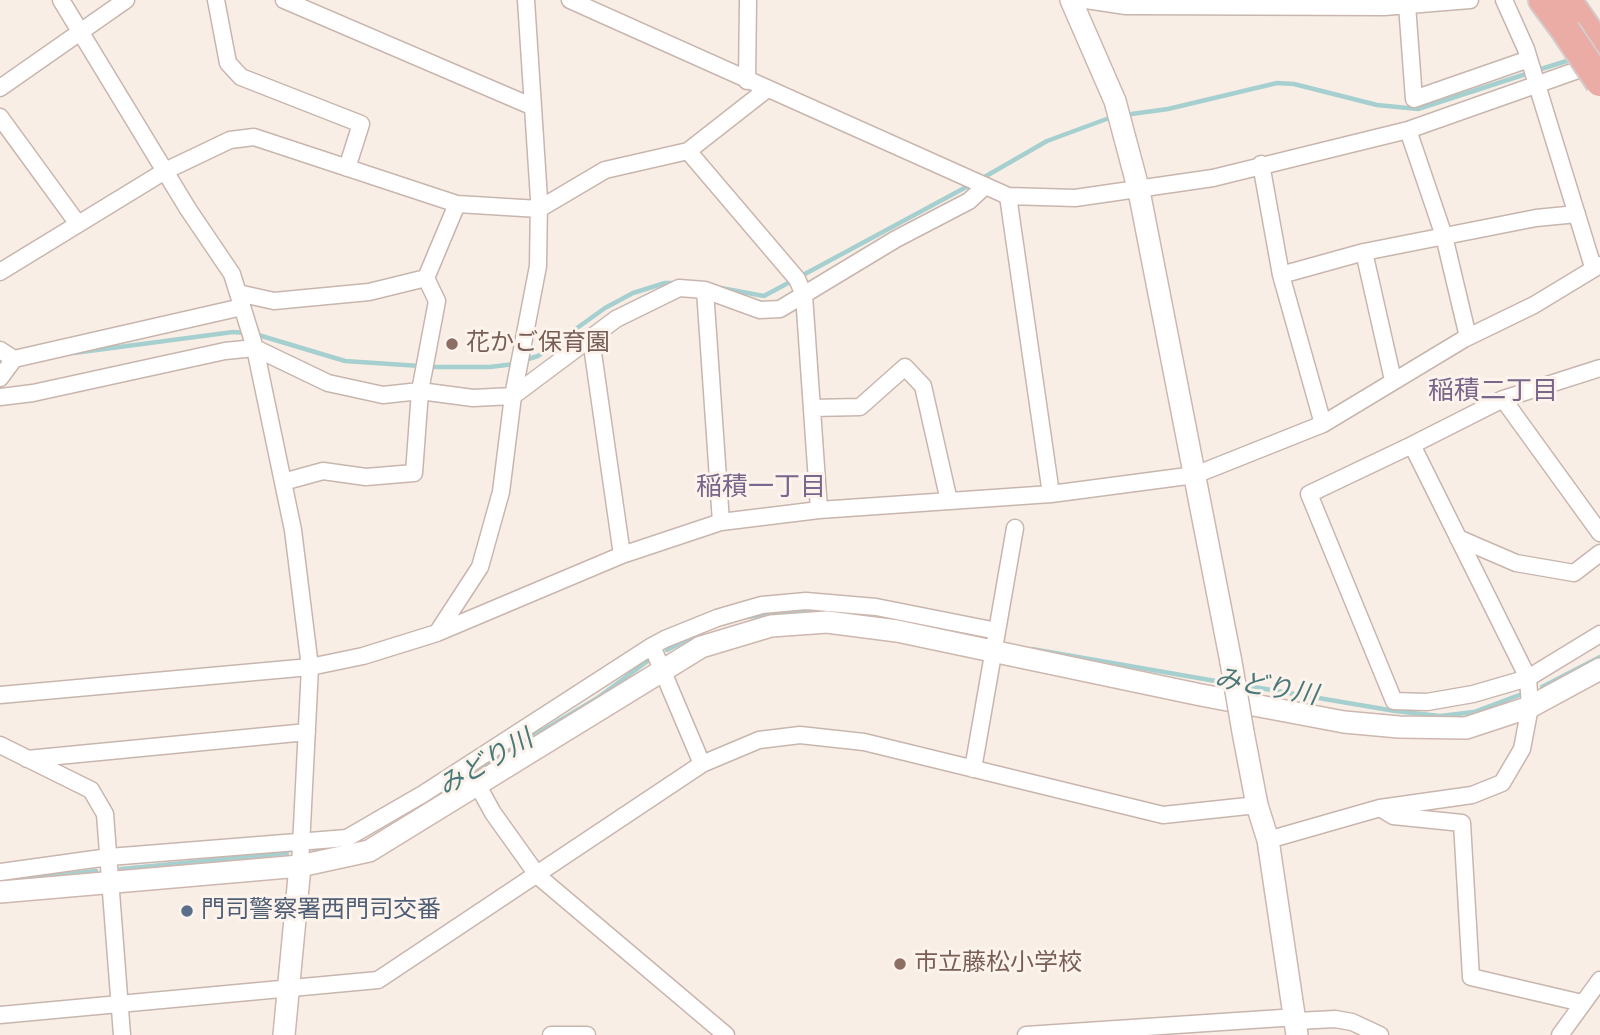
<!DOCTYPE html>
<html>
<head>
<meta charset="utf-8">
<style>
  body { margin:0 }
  canvas { display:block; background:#f9eee6 }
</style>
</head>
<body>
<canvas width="1600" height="1035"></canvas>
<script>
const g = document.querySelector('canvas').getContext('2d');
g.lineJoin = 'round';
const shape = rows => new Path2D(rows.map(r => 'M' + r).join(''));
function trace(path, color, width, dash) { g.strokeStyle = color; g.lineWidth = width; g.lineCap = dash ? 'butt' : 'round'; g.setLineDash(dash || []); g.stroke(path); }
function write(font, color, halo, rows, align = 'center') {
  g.font = font + ' "DejaVu Sans","Noto Sans JP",sans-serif'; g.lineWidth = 6; g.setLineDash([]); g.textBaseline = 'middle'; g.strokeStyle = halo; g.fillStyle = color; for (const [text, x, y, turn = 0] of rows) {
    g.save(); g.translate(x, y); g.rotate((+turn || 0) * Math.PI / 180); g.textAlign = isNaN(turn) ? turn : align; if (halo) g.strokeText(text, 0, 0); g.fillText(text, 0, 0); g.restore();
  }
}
const stream = shape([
  [1538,70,1573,59],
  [1124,115,1168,109,1277,83,1294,84,1377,105,1418,109,1529,73],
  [981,179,1047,141,1112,117],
  [721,288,764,296,970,185],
  [255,334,345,361,420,366],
  [74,353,233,332,246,333],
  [522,361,538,356,605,308,633,293,665,283,677,283],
  [429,367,490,367,514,364],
  [747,617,795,611,828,613],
  [1032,649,1227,683],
  [667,650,702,632],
  [1242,685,1395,711,1440,716,1474,712,1522,694],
  [1542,687,1600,657],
  [461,779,596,699,649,660],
  [314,849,330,847],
  [121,869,287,853],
  [3,882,96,871]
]);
const street = shape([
  [61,0,188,209,232,274,255,348,293,530,310,667,300,866],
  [216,0,228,63,241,77,361,124,347,168],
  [284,0,531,106],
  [570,0,1008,196,1075,198,1213,178,1408,130,1595,64],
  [1086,0,1126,6,1384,7,1470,0],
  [1504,0,1526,49,1593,267],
  [1407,5,1414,99,1529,59],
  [747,81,748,0],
  [0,88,126,0],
  [766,90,688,151,797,279,804,295,819,510],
  [0,117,78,224],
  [1408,130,1444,236,1468,337],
  [1261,164,1281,275,1323,424],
  [1008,196,1051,494],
  [1364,252,1536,218,1577,214],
  [0,272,165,171,230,140,254,137,457,204,539,209,605,170,688,151],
  [1281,275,1364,252,1393,380],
  [705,290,721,522],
  [238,293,274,301,369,292,426,278],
  [591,339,622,555],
  [0,350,14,359,0,378],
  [14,359,242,307],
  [0,397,33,393,225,351,255,348,328,383,383,395,420,391,473,398,513,396,616,319,679,288,705,290,760,310,780,309,896,239,969,201,983,188],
  [1503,399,1600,533],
  [812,408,860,407,905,367,923,386,949,501],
  [1412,445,1309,494,1394,701,1427,702,1473,694,1528,678,1600,634],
  [283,482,323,471,366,477,414,473,420,391,437,301,426,278,457,204],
  [1458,538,1516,563,1574,573,1600,553],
  [437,633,480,567,501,492,513,396,538,266,539,199,526,0],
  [0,695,310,667,363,656,437,633,622,555,721,522,819,510,1051,494,1195,475,1323,424,1464,339,1534,305,1600,265],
  [0,745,91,790,105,814,122,1035],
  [27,759,307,732],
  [702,764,652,646,665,639,717,618,762,605,806,601,876,607,997,631],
  [973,769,1015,528],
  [477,784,493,813,538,876,726,1035],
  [1380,808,1393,816,1462,823,1471,977,1582,1003],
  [1268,840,1380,808,1472,795,1502,783,1522,749,1530,707,1528,678,1412,445,1503,399,1600,368],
  [0,872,109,857,347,838,423,794,652,646],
  [0,1015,378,980,702,764,759,740,800,735,864,742,1163,815,1257,805],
  [1297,1021,1335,1019,1352,1022,1380,1035],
  [551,1035,587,1035],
  [1026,1035,1297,1017],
  [1560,1035,1600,980]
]);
const secondary = shape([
  [1071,0,1115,101,1139,191,1231,662],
  [1243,732,1257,805,1268,840,1297,1035],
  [0,892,300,866,369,851,701,647,771,626,827,622,897,631,1201,695,1344,722,1399,727,1466,728,1530,707,1600,669],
  [284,1035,300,866]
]);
const highway = shape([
  [1543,0,1566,31],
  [1567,0,1600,48]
]);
const secondaryBridge = shape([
  [1231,662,1243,732]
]);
const highwayBridge = shape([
  [1566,31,1600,82]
]);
const markers = [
  [452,344,7,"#8d6e63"],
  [187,911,7,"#5c6f8a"],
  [900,964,7,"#8d6e63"]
];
const educationNames = [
  ["花かご保育園",466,344],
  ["市立藤松小学校",914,964]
];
const serviceNames = [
  ["門司警察署西門司交番",201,911]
];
const neighbourhoodNames = [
  ["稲積二丁目",1493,392],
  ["稲積一丁目",761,488]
];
const waterNames = [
  ["みどり川",1266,688,10],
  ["みどり川",486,764,-30]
];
trace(stream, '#a5d0cf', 4.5);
trace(street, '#c8b6ae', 19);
trace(secondary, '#cdb7af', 24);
trace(highway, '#d4ccca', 32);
trace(street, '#fff', 16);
trace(secondary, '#fff', 21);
trace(highway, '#ebaca5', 28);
trace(secondaryBridge, '#cdb7af', 24, []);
trace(highwayBridge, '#d4ccca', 32, []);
trace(secondaryBridge, '#fff', 21);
trace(highwayBridge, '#ebaca5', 28);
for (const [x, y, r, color] of markers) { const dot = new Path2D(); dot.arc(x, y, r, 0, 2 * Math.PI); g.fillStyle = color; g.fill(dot); trace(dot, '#fcf3ec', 2.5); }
write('24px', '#785e54', '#fcf3ec', educationNames, 'left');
write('24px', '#4e5e75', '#fcf3ec', serviceNames, 'left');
write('26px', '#79668b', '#fcf3ec', neighbourhoodNames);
write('italic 26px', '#487878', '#fcf3ec', waterNames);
</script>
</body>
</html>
